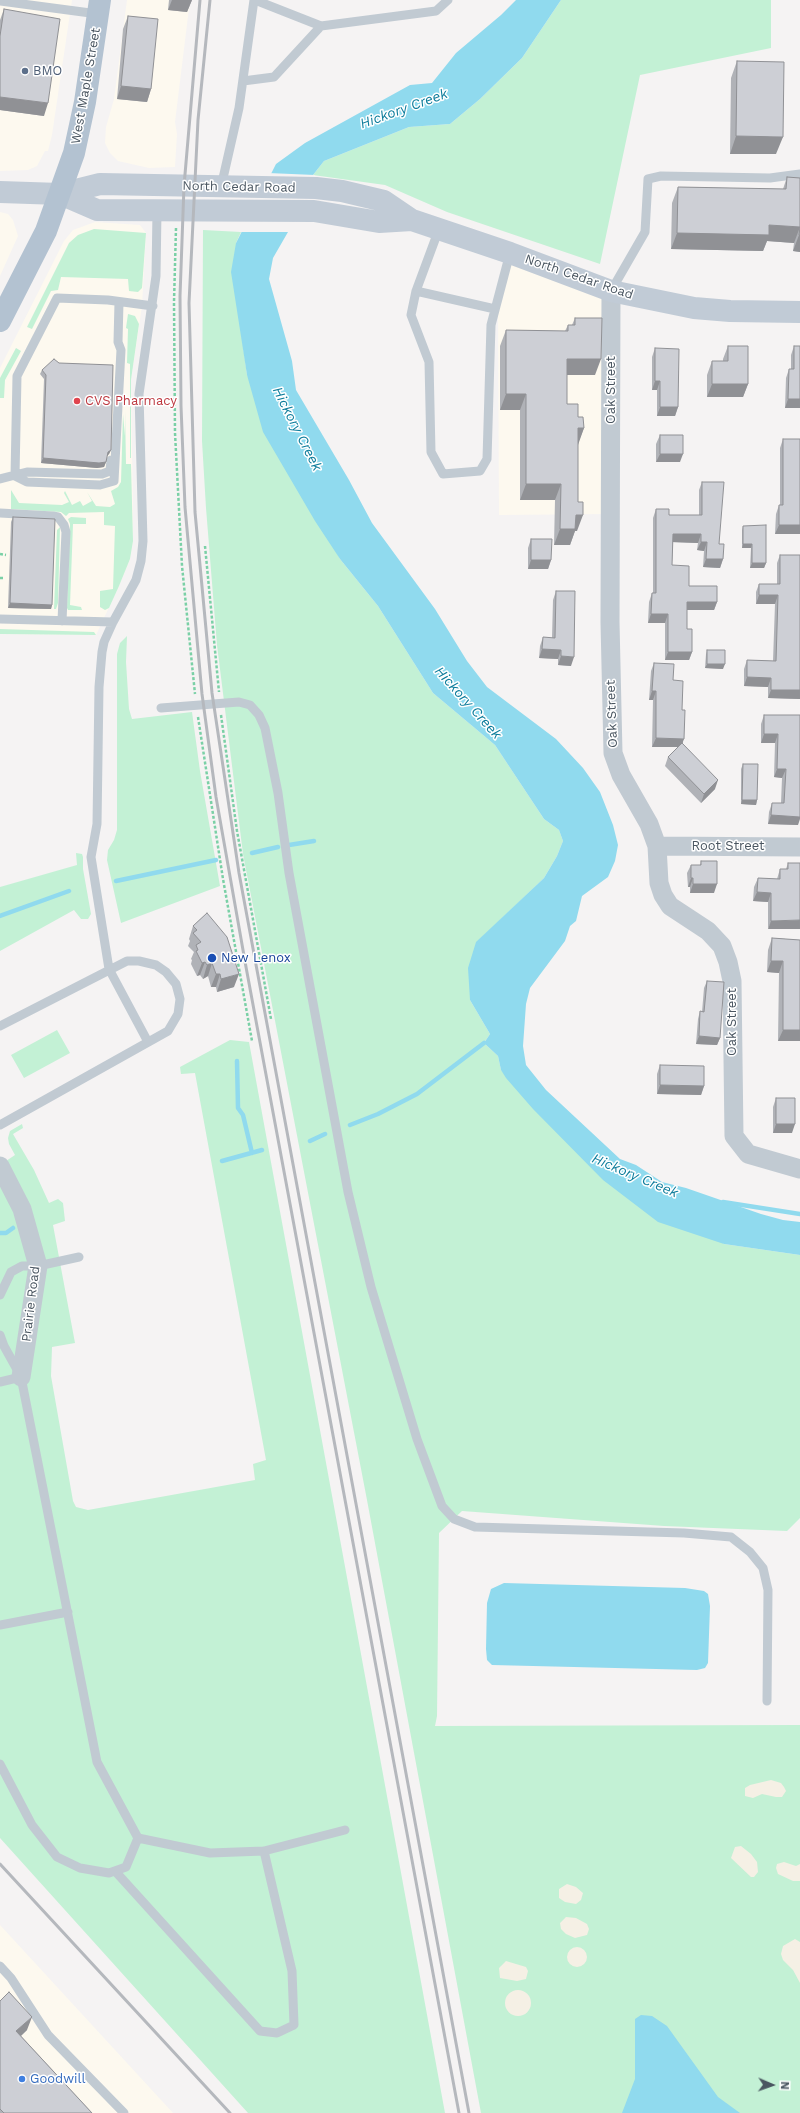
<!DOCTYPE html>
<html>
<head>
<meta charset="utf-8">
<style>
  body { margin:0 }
  #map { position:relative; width:800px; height:2113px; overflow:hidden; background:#f5f3f3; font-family:"Work Sans",sans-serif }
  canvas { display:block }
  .north { position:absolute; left:752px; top:2065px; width:40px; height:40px; -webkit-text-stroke:3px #fff; paint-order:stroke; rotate:92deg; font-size:11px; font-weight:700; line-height:16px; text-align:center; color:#4a5661 }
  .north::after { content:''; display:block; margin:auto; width:14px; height:18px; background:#4a5661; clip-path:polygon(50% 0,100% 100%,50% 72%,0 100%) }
</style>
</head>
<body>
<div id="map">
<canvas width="800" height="2113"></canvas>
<div class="north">N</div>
</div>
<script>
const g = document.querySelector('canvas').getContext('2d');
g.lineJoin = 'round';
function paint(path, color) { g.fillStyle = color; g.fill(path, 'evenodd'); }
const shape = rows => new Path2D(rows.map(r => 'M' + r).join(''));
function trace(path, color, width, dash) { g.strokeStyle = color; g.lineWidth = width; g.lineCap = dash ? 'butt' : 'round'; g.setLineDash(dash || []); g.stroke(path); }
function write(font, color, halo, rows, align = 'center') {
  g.font = font + ' "Work Sans",sans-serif'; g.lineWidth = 3; g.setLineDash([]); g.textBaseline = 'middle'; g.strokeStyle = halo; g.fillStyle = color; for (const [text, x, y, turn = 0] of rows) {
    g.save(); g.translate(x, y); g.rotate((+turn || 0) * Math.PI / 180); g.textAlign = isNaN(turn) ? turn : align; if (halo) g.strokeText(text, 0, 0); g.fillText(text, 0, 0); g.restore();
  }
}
const commercial = shape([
  [0,0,72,0,52,135,48,151,45,151,37,166,28,170,0,171],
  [127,0,190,0,175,122,177,134,175,167,149,168,118,161,110,153,105,143,106,127,114,99],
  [0,212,8,214,13,220,18,236,0,276],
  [95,222,140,225,146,233,142,306,131,380,133,518,133,541,130,559,119,586,96,635,0,634,0,368,64,241,73,230],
  [511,255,609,292,609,514,499,515,498,310],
  [0,1925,173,2113,0,2113]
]);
const green = shape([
  [561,0,771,0,771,48,640,75,600,264,447,212,385,185,313,175,324,161,409,127,450,124,480,99,522,58],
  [94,229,146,233,142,288,138,292,129,291,128,279,61,277,58,290,51,291,32,329,27,327,69,243,78,235],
  [203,230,241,232,236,243,241,331,247,375,340,559,378,606,433,693,495,745,544,819,559,830,563,841,557,856,544,878,476,943,470,1000,490,1034,484,1043,498,1056,501,1070,724,1244,800,1255,800,1518,787,1531,664,1526,462,1511,439,1533,437,1716,435,1726,800,1725,800,2113,481,2113,367,1500,243,854,217,645,206,508,202,441],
  [128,314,135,316,139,324,131,380,131,458,130,458,130,364,127,363,128,329,126,328],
  [16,348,21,351,5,380,4,398,0,398,0,378],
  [125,410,126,464,131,464,133,541,130,559,119,586,109,608,105,610,100,607,100,591,113,589,115,526,104,525,104,512,69,513,66,516,61,512,11,509,11,490,19,503,62,505,69,502,64,493,65,491,72,505,80,501,83,506,92,501,87,492,96,506,110,507,115,504,111,491,118,487,121,482,123,414,125,436],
  [71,517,86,518,86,524,73,524,70,605,81,607,82,610,68,610,67,608,70,524,68,519],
  [60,527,58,603,56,609,54,609,57,530],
  [0,629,94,632,96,635,0,634],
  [127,636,126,662,129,709,132,719,192,712,200,771,220,886,121,923,107,860,108,850,114,840,117,830,117,654,120,643],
  [76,853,82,854,83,857,83,869,91,914,88,919,81,919,74,910,0,951,0,887,77,865],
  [57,1030,70,1053,24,1078,11,1055],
  [230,1040,249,1042,445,2113,248,2113,0,1838,0,1165,15,1155,9,1144,8,1138,10,1131,22,1124,23,1128,13,1134,34,1170,49,1203,58,1199,63,1203,65,1221,53,1225,75,1343,52,1347,51,1376,73,1501,76,1507,88,1510,255,1480,253,1464,266,1460,195,1073,181,1074,180,1067]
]);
const sand = shape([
  [771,1780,781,1783,784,1787,786,1791,782,1797,776,1797,762,1794,753,1798,745,1796,745,1788,750,1785],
  [741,1846,751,1854,757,1862,758,1872,754,1877,751,1877,731,1858,735,1847],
  [784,1862,796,1866,800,1864,800,1881,793,1881,778,1874,776,1868,777,1864],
  [567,1884,576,1887,583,1893,581,1900,576,1904,565,1902,559,1898,559,1889],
  [566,1917,576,1918,587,1924,589,1929,587,1935,575,1938,566,1934,561,1929,560,1923],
  [795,1939,800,1942,800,1983,793,1970,783,1960,781,1954,783,1946],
  '567 1957a10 10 0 1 1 20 0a10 10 0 1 1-20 0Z',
  [506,1961,526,1967,528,1971,526,1979,517,1981,500,1978,499,1968],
  '505 2003a13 13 0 1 1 26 0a13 13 0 1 1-26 0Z'
]);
const water = shape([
  [516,0,561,0,522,58,480,99,450,124,409,127,324,161,313,175,288,232,273,258,269,279,292,361,296,390,349,480,372,523,435,609,467,661,487,687,556,739,583,768,600,792,613,825,618,845,615,861,608,877,582,896,576,921,570,926,565,941,530,988,526,1004,523,1046,526,1065,546,1090,620,1159,636,1165,662,1182,686,1188,761,1214,783,1220,800,1222,800,1255,724,1244,658,1222,603,1180,533,1109,506,1078,501,1070,498,1056,484,1043,490,1034,470,1000,468,968,476,942,544,878,557,856,563,841,559,830,544,819,495,745,433,693,378,606,340,559,315,521,263,432,247,375,231,272,236,243,276,164,305,143,410,85,432,83,456,53,501,15],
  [504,1583,685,1588,704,1591,708,1594,710,1606,708,1663,705,1668,697,1670,492,1665,487,1660,486,1649,487,1603,491,1589],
  [641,2015,652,2016,667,2026,718,2097,740,2113,622,2113,635,2079,635,2019]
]);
const pier = shape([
  [268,173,315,175,291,232,239,232]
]);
const stream = shape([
  [289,845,314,841],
  [252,853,278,847],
  [116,881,216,860],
  [0,916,69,891],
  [237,1061,238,1108,243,1115,252,1153],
  [350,1125,378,1114,417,1094,484,1043],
  [310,1141,325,1134],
  [222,1161,262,1150],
  [723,1202,800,1214],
  [0,1233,6,1233,13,1228]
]);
const path = shape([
  [176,228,174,302,175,433,182,566,195,694],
  [205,546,219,692],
  [0,554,6,555],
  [0,578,5,578],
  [221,715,237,831,271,1019],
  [198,717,223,879,252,1041]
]);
const lane = shape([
  [255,0,321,26,436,11,448,0],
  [0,1,98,14],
  [243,81,274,77,321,26],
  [221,187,239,108,254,0],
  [439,229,416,291,411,315,429,362,431,452,443,474,480,471,487,459,491,325,510,253],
  [416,291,495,309],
  [611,291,645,232,648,179,661,176,770,178,800,174],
  [15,476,17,376,57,298,108,300,153,306],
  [15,476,27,482,100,485,114,481,121,350,118,342,119,302],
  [0,479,27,472,102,474,110,471,111,460],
  [0,513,53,516,58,517,64,525,66,532,62,621],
  [0,619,113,622],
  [161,708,239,702,250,705,259,715,265,728,278,793,289,873,348,1192,371,1287,417,1439,442,1506,454,1519,475,1527,684,1533,731,1537,750,1552,763,1568,768,1590,767,1701],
  [0,1026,127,961,139,961,156,965,166,972,176,984,180,999,178,1014,168,1031,0,1125],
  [148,1042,109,969,91,857,97,824,99,687,102,652,104,642,113,622,136,580,141,561,143,541,139,394,156,276,157,211],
  [0,1295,11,1272,22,1266,38,1266,79,1257],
  [0,1335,4,1346,19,1373],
  [0,1382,21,1377,97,1762,138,1838,126,1867,109,1873,80,1868,57,1857,32,1825,0,1764],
  [0,1625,68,1612],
  [138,1838,210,1853,264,1851,345,1830],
  [115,1871,260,2031,277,2033,294,2025,292,1971,264,1851],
  [0,1966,11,1978,48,2035,124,2113]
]);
const street = shape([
  [611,291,610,622,613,753,621,775,649,824,657,846,659,883,663,895,670,906,708,931,722,946,728,962,732,981,734,1136,748,1154,800,1169],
  [657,846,800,847],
  [0,1166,22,1209,38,1266,21,1377]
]);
const secondary = shape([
  [0,192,60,194,100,184,316,188,342,191,384,201,412,220,510,253,611,291,694,308,730,311,800,312],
  [60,194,97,210,314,211,379,222,412,220]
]);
const primary = shape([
  [0,321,46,231,74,153,85,102,100,0]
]);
const rail = shape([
  [200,0,184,186,180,296,181,406,185,507,202,694,216,797,246,967,459,2113],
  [210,0,198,120,189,303,195,512,212,693,239,873,469,2113],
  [0,1864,230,2113]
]);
const wall = shape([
  [169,0,192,0,187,12,168,10],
  [4,9,44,116,0,110,0,20],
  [128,16,151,89,147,102,117,99,123,29],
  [737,61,776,154,730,154,731,78],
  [787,177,800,178,800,252,793,251,794,243,767,241,763,251,671,249,672,203,678,187,783,189],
  [575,318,595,375,567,375,567,404,578,417,584,428,578,443,577,531,575,531,570,545,554,545,555,500,520,500,520,410,500,410,500,346,506,330,565,331,568,325,572,325],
  [728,346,748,384,743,397,707,397,707,375,712,361,723,361,723,359],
  [794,346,800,346,800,408,785,408,786,378,789,369,791,369,791,355],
  [655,348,678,407,675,416,657,416,657,390,652,390,652,357],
  [42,370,111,450,109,454,107,456,106,462,104,467,97,468,41,463,44,379,40,374],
  [660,435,680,462,656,462,656,444],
  [783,439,800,534,775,534,776,514,779,505,780,505,780,448],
  [702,482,723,559,720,568,703,567,704,551,697,550,698,543,673,542,672,565,689,586,717,602,714,610,687,610,687,629,692,652,689,660,665,660,665,623,648,623,649,602,652,593,653,593,653,518,656,509,669,515,699,515,699,490],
  [13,517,52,605,51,609,8,608,11,522],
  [743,526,766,563,764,568,750,568,751,548,742,548,742,530],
  [531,539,551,560,548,569,528,569,528,548],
  [780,555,800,699,768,698,768,687,744,686,744,669,747,660,773,661,775,604,756,604,756,592,759,584,777,584,777,563],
  [556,591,571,666,558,665,558,659,539,658,540,646,543,637,552,638,553,600],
  [707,650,723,669,705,668,706,654],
  [654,663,673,680,682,710,683,744,715,789,701,803,665,766,668,757,678,747,652,747,653,700,649,700,651,671],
  [764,715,800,715,798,825,768,824,769,812,772,803,781,803,782,778,774,777,775,743,761,743,761,724],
  [743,764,757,800,756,805,741,804,741,769],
  [701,861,714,893,690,893,690,887,688,887,687,873,691,865,700,865],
  [788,863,800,863,768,929,768,902,753,901,754,887,758,878,777,879,780,869,786,869],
  [207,913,234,987,217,992,216,987,211,987,208,976,203,979,200,975,197,976,191,964,192,960,191,959,194,952,188,946,190,941,189,939,193,926],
  [772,938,800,940,800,1041,778,1041,779,973,767,972,768,950],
  [707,981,720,1038,717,1045,696,1044,698,1019,700,1011,702,1012,704,988],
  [660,1065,704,1086,701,1095,657,1094,657,1074],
  [776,1098,792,1133,773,1133,773,1107],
  [0,2001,27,2030,21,2036,92,2113,0,2113]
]);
const shadedWall = shape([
  [172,0,192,0,187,12,168,10],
  [121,86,151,89,147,102,117,99],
  [0,97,48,103,44,116,0,110],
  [736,136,783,137,776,154,730,154],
  [769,225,800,227,794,243,767,241,763,251,671,249,677,233],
  [799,235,800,235,800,252,793,251],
  [567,359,601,359,595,375,561,375],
  [655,381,660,381,657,390,652,390],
  [712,384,748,384,743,397,707,397],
  [506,394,526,394,520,410,500,410],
  [788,399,800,399,800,408,785,408],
  [660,407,678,407,675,416,657,416],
  [578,428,584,428,578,445],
  [111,450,109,454,106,457,108,452],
  [660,454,683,454,680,462,656,462],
  [43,458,106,462,104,467,97,468,41,463],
  [526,484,561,484,555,500,520,500],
  [576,515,583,515,577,531,575,531,570,545,554,545,560,529],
  [779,525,800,525,800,534,775,534],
  [673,534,701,534,698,543,670,542],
  [701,542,707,542,704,551,697,550],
  [743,544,752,544,751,548,742,548],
  [706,559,723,559,720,568,703,567],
  [531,560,551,560,548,569,528,569],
  [752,563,766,563,764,568,750,568],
  [759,595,778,595,775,604,756,604],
  [687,602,717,602,714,610,684,610],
  [10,603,52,605,51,609,8,608],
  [651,614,668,614,665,623,648,623],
  [542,649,561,650,558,659,539,658],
  [668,652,692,652,689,660,665,660],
  [561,656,574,657,571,666,558,665],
  [707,664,725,664,723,669,705,668],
  [747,677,771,678,768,687,744,686],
  [771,690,800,690,800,699,768,698],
  [652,691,656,691,653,700,649,700],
  [764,734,778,734,775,743,761,743],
  [656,738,684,739,681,747,652,747],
  [777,769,786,769,782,778,774,777],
  [718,780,715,789,701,803,704,794],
  [742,800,757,800,756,805,741,804],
  [771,815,800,817,800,819,798,825,768,824],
  [691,878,693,878,690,887,688,887],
  [693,884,717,884,714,893,690,893],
  [757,892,771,893,768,902,753,901],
  [800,920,800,929,768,929,771,921],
  [771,961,783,961,779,973,767,972],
  [205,962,200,975,197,976,202,963],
  [212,963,208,976,203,979,207,965],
  [216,974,220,974,216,987,211,987],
  [239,974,234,987,217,992,221,979],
  [783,1030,800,1030,800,1041,778,1041],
  [699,1036,720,1038,717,1045,696,1044],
  [660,1085,704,1086,701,1095,657,1094],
  [776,1124,795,1124,792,1133,773,1133],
  [32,2017,27,2030,12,2044,16,2031]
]);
const building = shape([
  [4,9,60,19,48,103,0,97,0,36,4,9],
  [128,16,158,19,151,89,121,86,128,16],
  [737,61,784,62,783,137,736,136,737,61],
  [787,177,800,178,800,235,799,235,800,227,769,225,769,235,677,233,678,187,786,189,787,177],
  [575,318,602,318,601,359,567,359,567,404,578,404,578,417,583,417,584,428,578,428,578,502,583,502,583,515,576,515,575,529,560,529,561,484,526,484,526,394,506,394,506,330,568,331,568,325,575,325,575,318],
  [728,346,748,346,748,384,712,384,712,361,728,361,728,346],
  [794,346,800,346,800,399,788,399,789,369,794,369,794,346],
  [655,348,679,349,678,407,660,407,660,381,655,381,655,348],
  [54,359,59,363,113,365,111,450,108,452,106,462,99,463,43,458,46,375,42,370,54,359],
  [660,435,683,435,683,454,660,454,660,435],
  [783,439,800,439,800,525,779,525,779,505,783,505,783,439],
  [702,482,724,482,719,544,724,544,723,559,706,559,707,542,701,542,701,534,673,534,672,565,689,566,689,586,717,586,717,602,687,602,687,629,692,629,692,652,668,652,668,614,651,614,652,593,656,593,656,509,669,509,669,515,702,515,702,482],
  [13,517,55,519,52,605,10,603,13,517],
  [766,525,766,563,752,563,752,544,743,544,743,526,766,525],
  [531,539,552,539,551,560,531,560,531,539],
  [780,555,800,555,800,690,771,690,771,678,747,677,747,660,776,661,778,595,759,595,759,584,780,584,780,555],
  [556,591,575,591,574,657,561,656,561,650,542,649,543,637,555,638,556,591],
  [707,650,725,650,725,664,707,664,707,650],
  [654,663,674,664,673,680,683,681,682,710,685,710,684,739,656,738,656,691,652,691,654,663],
  [764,715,800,715,800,817,771,815,772,803,784,803,786,769,777,769,778,734,764,734,764,715],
  [682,743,718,780,704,794,668,757,682,743],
  [743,764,758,764,757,800,742,800,743,764],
  [701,861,717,861,717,884,693,884,693,878,691,878,691,865,701,865,701,861],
  [788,863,800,863,800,920,771,921,771,893,757,892,758,878,780,879,780,869,788,869,788,863],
  [207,913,227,937,239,974,221,979,220,974,216,974,212,963,207,965,205,962,202,963,196,951,198,950,196,945,201,942,193,933,197,930,193,926,207,913],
  [772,938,800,940,800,1030,783,1030,783,961,771,961,772,938],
  [707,981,724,982,720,1038,699,1036,700,1011,704,1012,707,981],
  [660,1065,704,1066,704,1086,660,1085,660,1065],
  [776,1098,795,1098,795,1124,776,1124,776,1098],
  [9,1992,32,2017,16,2031,92,2113,4,2113,0,2109,0,2001,9,1992]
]);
const markers = [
  [25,71,4,"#5c6f8a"],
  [77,401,4,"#e0444e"],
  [212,958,5,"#1a4fb4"],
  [22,2079,4,"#3f7fe0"]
];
const serviceNames = [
  ["BMO",33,71]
];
const streetNames = [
  ["West Maple Street",86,86,-80],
  ["North Cedar Road",239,187,1],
  ["North Cedar Road",579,277,19],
  ["Oak Street",611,390,-90],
  ["Oak Street",612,714,-92],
  ["Root Street",728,846],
  ["Oak Street",732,1022,-90],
  ["Prairie Road",31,1304,-83]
];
const healthNames = [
  ["CVS Pharmacy",85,401]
];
const transitNames = [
  ["New Lenox",221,958]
];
const shopNames = [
  ["Goodwill",30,2079]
];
const waterNames = [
  ["Hickory Creek",404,109,-20],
  ["Hickory Creek",297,429,63],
  ["Hickory Creek",468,703,48],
  ["Hickory Creek",635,1176,23]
];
paint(commercial, '#fdf9ef');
paint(green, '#c3f1d5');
paint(sand, '#f5f0e5');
paint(water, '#90daee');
paint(pier, '#f5f3f3');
trace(stream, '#90daee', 4.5);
trace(path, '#7ad0a6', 2.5, [3, 2]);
trace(lane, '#c1cad2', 9);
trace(street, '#c1cad2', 19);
trace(secondary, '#c1cbd6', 22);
trace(primary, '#b3c2d1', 22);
trace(rail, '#b5b8bd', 3);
paint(wall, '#b0b2b7');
paint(shadedWall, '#909195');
paint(building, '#cdcfd5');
trace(building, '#909195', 1);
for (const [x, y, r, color] of markers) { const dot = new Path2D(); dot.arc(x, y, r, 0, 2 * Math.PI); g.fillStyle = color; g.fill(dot); trace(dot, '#fff', 1.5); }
write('13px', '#4e5e75', '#fff', serviceNames, 'left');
write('13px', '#4a5661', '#fff', streetNames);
write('13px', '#be3a42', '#fff', healthNames, 'left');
write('13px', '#164399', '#fff', transitNames, 'left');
write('13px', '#366cbe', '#fff', shopNames, 'left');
write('italic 14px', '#0c7c9b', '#fff', waterNames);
</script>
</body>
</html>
